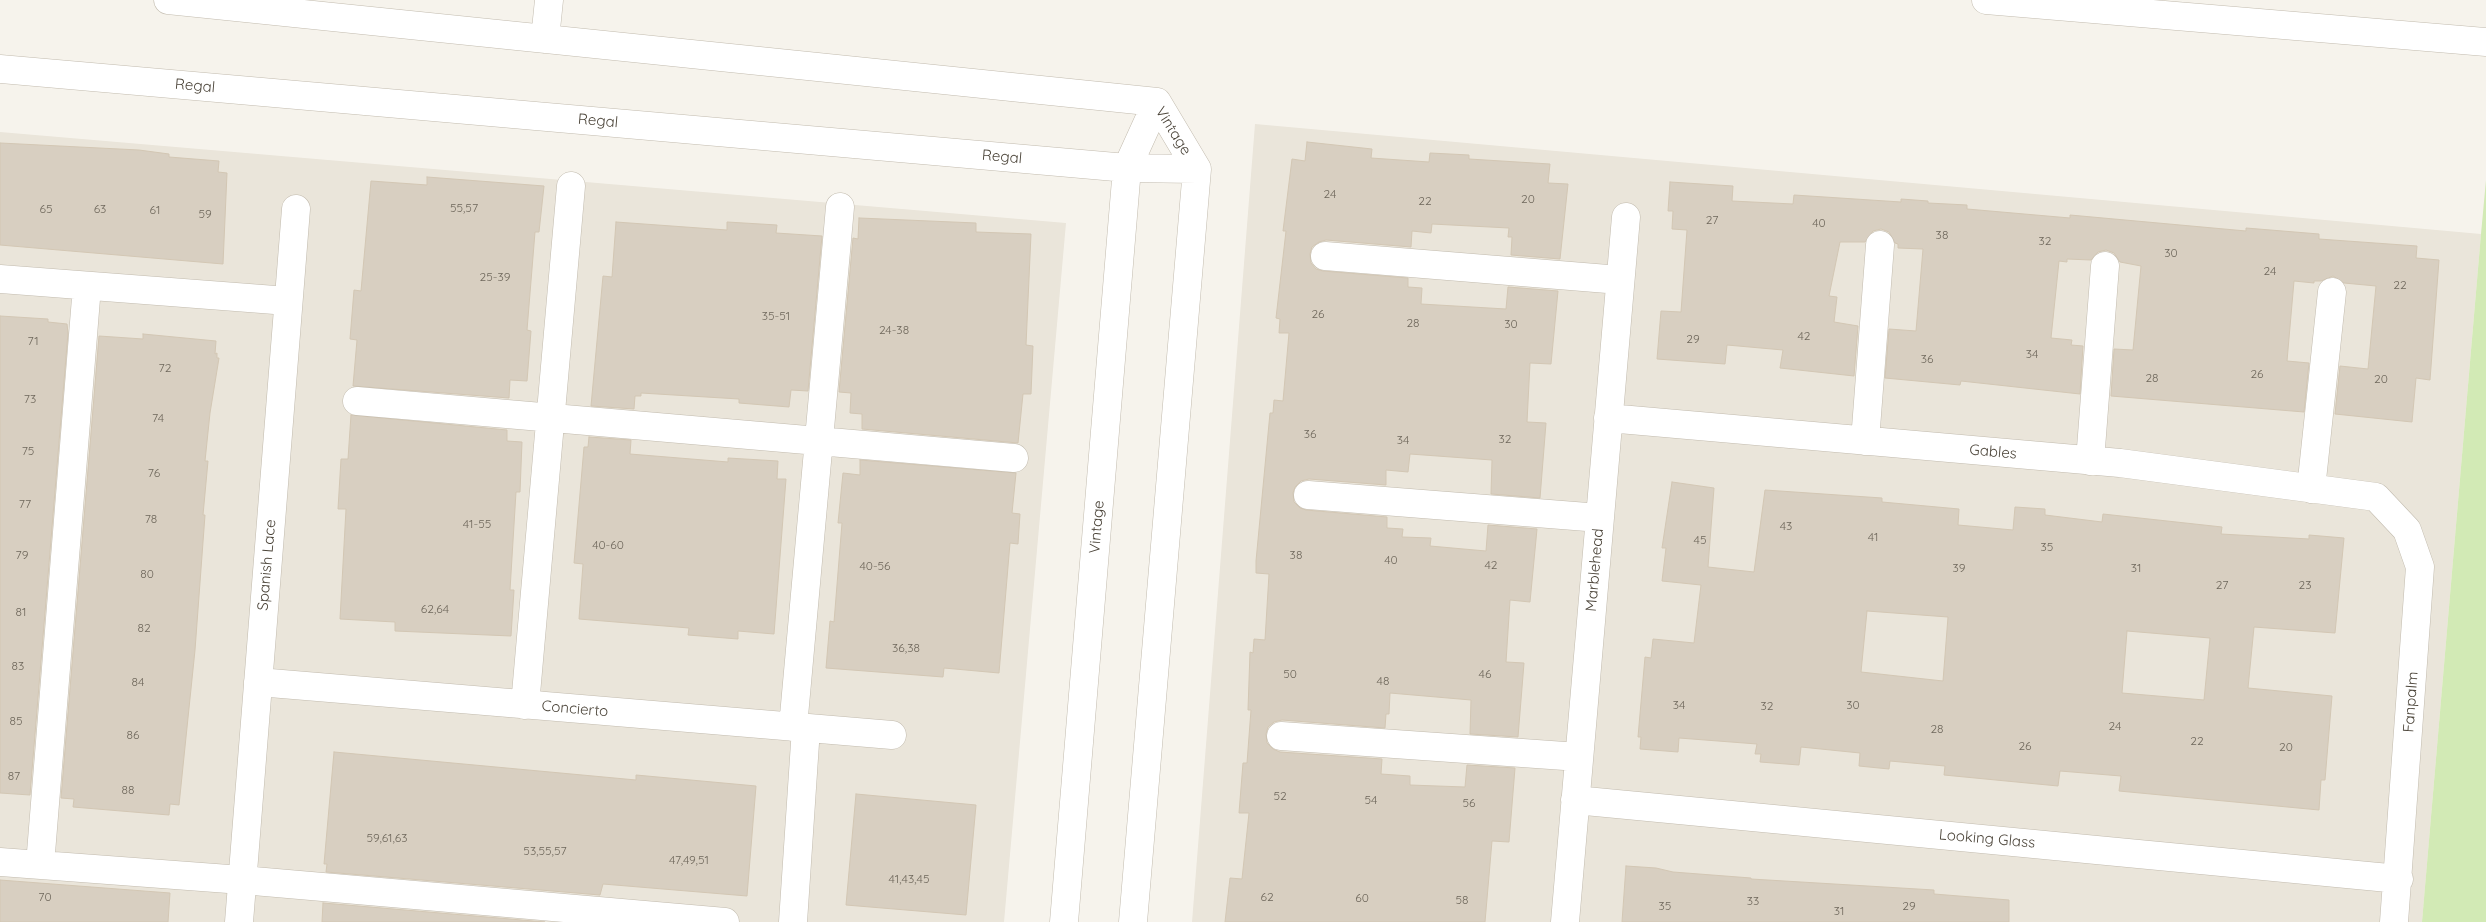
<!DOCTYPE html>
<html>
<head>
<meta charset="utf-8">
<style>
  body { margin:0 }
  canvas { display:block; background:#f6f3ec }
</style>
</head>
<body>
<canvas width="2486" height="922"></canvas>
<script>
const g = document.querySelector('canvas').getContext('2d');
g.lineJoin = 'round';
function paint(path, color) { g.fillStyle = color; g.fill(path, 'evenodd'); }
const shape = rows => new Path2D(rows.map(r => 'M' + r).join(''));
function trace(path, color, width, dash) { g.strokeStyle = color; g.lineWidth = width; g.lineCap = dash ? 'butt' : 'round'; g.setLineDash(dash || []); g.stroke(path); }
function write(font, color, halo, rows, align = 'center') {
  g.font = font + ' Quicksand,sans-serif'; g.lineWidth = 5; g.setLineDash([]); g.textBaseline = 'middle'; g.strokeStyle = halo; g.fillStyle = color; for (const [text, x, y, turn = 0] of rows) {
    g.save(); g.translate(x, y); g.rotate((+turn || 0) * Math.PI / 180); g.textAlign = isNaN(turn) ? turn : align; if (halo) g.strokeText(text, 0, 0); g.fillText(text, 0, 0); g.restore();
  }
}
const residential = shape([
  [1255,124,2481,234,2422,922,1192,922],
  [0,132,1066,223,1004,922,0,922]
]);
const green = shape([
  [2486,180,2486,922,2422,922,2481,234]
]);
const building = shape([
  [1307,142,1372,149,1371,158,1429,162,1430,153,1469,155,1469,159,1550,164,1548,183,1568,184,1560,259,1511,255,1512,237,1508,237,1509,228,1432,224,1431,233,1412,231,1411,247,1326,240,1319,242,1312,247,1310,254,1311,263,1316,269,1323,271,1408,278,1408,287,1422,288,1421,304,1506,309,1508,287,1558,291,1551,364,1530,363,1527,422,1546,423,1540,498,1491,494,1492,460,1410,454,1408,472,1386,470,1386,485,1309,479,1301,481,1295,487,1293,493,1294,502,1300,508,1306,510,1387,517,1387,528,1403,529,1402,537,1431,538,1430,546,1486,551,1488,525,1537,529,1530,602,1510,600,1506,662,1524,663,1518,737,1470,734,1471,700,1390,693,1389,714,1386,714,1385,728,1282,720,1274,722,1268,727,1266,734,1267,743,1273,749,1280,752,1382,759,1381,774,1410,776,1410,785,1465,787,1467,765,1515,768,1509,842,1492,841,1485,922,1225,922,1230,878,1242,879,1249,813,1239,813,1243,763,1247,763,1251,710,1248,710,1250,652,1253,653,1254,639,1265,640,1269,574,1256,573,1256,561,1270,413,1273,413,1274,400,1283,401,1289,333,1279,333,1280,319,1276,318,1286,231,1283,231,1292,159,1305,161,1307,142],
  [0,143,139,150,169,154,169,157,219,161,218,172,227,173,223,264,0,245,0,143],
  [427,177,544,186,539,232,535,232,527,330,531,331,527,381,510,380,509,398,353,386,357,340,350,339,354,290,361,291,371,181,427,185,427,177],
  [1670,182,1733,186,1732,201,1793,204,1794,195,1901,202,1901,199,1928,201,1928,203,1967,205,1967,209,2070,218,2070,215,2246,231,2246,228,2319,234,2319,239,2417,246,2416,258,2439,260,2430,380,2416,378,2412,422,2335,414,2340,366,2368,369,2376,286,2344,283,2333,276,2321,281,2314,281,2314,283,2294,281,2287,361,2309,363,2304,412,2111,396,2114,349,2133,350,2141,266,2120,262,2114,253,2106,250,2098,252,2091,260,2067,259,2067,262,2059,261,2051,338,2072,340,2071,345,2083,346,2080,394,1961,381,1960,385,1885,378,1889,329,1916,331,1923,249,1898,248,1898,244,1895,243,1889,232,1881,229,1873,231,1865,242,1840,242,1829,296,1837,297,1834,322,1858,326,1854,376,1780,368,1783,350,1727,345,1725,364,1657,359,1661,311,1681,312,1687,230,1672,229,1673,211,1668,211,1670,182],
  [859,218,976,223,976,232,1031,234,1026,345,1033,346,1031,394,1023,394,1018,443,862,429,862,414,850,413,851,393,839,392,853,238,858,239,859,218],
  [616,222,727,230,727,222,777,225,776,233,822,236,808,391,791,390,789,407,739,403,739,399,641,393,641,396,635,396,634,409,591,406,603,276,612,277,616,222],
  [0,316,48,319,48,322,67,324,68,333,30,795,0,793,0,316],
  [143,334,216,341,215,354,217,353,217,358,219,358,210,413,205,461,208,461,203,515,205,515,195,650,179,805,170,804,169,815,73,807,74,799,61,798,99,336,143,339,143,334],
  [351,415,507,430,507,441,522,442,520,492,516,492,510,590,514,590,511,636,395,631,395,622,340,619,346,509,338,509,341,459,348,459,351,415],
  [589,437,631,440,630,454,728,462,728,458,778,461,777,479,786,479,774,634,738,631,738,639,688,635,689,628,579,619,583,564,574,563,584,447,588,447,589,437],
  [860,460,1016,473,1012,513,1020,514,1018,544,1010,543,999,673,944,668,943,677,826,668,830,621,834,622,842,523,838,523,843,473,860,475,860,460],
  [1672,482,1714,488,1708,567,1754,572,1765,490,1882,498,1882,502,1959,509,1958,525,2013,530,2015,507,2045,509,2045,515,2102,522,2103,514,2222,527,2221,534,2309,539,2309,535,2344,538,2335,633,2254,627,2248,688,2332,696,2325,780,2321,780,2319,810,2119,791,2121,776,2060,771,2058,786,1944,775,1945,766,1890,761,1889,769,1859,766,1860,753,1801,747,1799,765,1760,762,1761,754,1755,754,1757,744,1679,738,1678,752,1640,749,1641,737,1638,737,1645,657,1651,658,1653,639,1694,643,1701,585,1662,581,1666,548,1662,548,1672,482],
  [1867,611,1948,617,1943,681,1861,672,1867,611],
  [2127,631,2210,638,2204,700,2122,693,2127,631],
  [334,752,636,780,636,775,756,786,747,896,603,884,600,895,326,872,327,864,324,864,334,752],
  [856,794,976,805,966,915,846,905,856,794],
  [1626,866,1656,868,1673,872,1751,878,1751,879,1934,890,1934,894,2009,900,2009,922,1622,922,1626,866],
  [0,880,170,893,168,922,0,922,0,880],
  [323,903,545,922,322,922,323,903]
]);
const minor = shape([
  [168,0,1157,102],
  [1986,0,2486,42],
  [545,39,549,0],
  [0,69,1127,168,1197,169],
  [1325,256,1620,280],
  [0,279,288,301],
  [357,401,1014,458],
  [1608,418,2120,463,2376,497,2407,530,2420,567,2394,922],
  [1865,441,1880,245],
  [2090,461,2105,266],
  [2311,489,2332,292],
  [1308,495,1600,518],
  [258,682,892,735],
  [525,705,571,186],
  [793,727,840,207],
  [1281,736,1579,757],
  [1575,800,2399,879],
  [0,862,242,880,725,922],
  [40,865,87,286],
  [239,922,296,209],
  [793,922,806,728],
  [1064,922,1127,168,1157,102],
  [1133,922,1197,169,1157,102],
  [1565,922,1626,217]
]);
const numberNames = [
  ["24",1330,194],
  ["20",1528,199],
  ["22",1425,201],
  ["55,57",464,208],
  ["65",46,209],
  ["63",100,209],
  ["61",155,210],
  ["59",205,214],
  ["27",1712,220],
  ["40",1819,223],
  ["38",1942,235],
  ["32",2045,241],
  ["30",2171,253],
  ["24",2270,271],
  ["25-39",495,277],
  ["22",2400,285],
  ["26",1318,314],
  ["35-51",776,316],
  ["28",1413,323],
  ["30",1511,324],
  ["24-38",894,330],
  ["42",1804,336],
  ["29",1693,339],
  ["71",33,341],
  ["34",2032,354],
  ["36",1927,359],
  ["72",165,368],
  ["26",2257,374],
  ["28",2152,378],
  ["20",2381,379],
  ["73",30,399],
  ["74",158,418],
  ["36",1310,434],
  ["32",1505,439],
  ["34",1403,440],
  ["75",28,451],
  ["76",154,473],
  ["77",25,504],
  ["78",151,519],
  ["41-55",477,524],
  ["43",1786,526],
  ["41",1873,537],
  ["45",1700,540],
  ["40-60",608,545],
  ["35",2047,547],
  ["79",22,555],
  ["38",1296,555],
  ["40",1391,560],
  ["42",1491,565],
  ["40-56",875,566],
  ["39",1959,568],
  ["31",2136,568],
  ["80",147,574],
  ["27",2222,585],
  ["23",2305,585],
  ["62,64",435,609],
  ["81",21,612],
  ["82",144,628],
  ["36,38",906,648],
  ["83",18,666],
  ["50",1290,674],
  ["46",1485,674],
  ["48",1383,681],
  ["84",138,682],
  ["34",1679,705],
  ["30",1853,705],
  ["32",1767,706],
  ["85",16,721],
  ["24",2115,726],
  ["28",1937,729],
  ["86",133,735],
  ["22",2197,741],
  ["26",2025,746],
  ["20",2286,747],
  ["87",14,776],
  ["88",128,790],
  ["52",1280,796],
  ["54",1371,800],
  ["56",1469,803],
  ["59,61,63",387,838],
  ["53,55,57",545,851],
  ["47,49,51",689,860],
  ["41,43,45",909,879],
  ["70",45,897],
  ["62",1267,897],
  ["60",1362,898],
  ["58",1462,900],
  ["33",1753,901],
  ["35",1665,906],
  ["29",1909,906],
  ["31",1839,911]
];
const streetNames = [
  ["Regal",195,86,5],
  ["Regal",598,121,5],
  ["Vintage",1173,131,58],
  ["Regal",1002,157,5],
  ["Gables",1993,452,5],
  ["Vintage",1097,527,-85],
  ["Spanish Lace",267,565,-85],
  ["Marblehead",1595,570,-85],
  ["Fanpalm",2411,702,-86],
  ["Concierto",575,709,5],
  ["Looking Glass",1987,839,5]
];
paint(residential, '#eae5da');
paint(green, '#d2eab5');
paint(building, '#d8cfc1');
trace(building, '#d3c7b4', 1);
trace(minor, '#c2bbae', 29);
trace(minor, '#fff', 28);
write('12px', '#6e675b', null, numberNames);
write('15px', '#4b4439', '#fff', streetNames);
</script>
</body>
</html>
